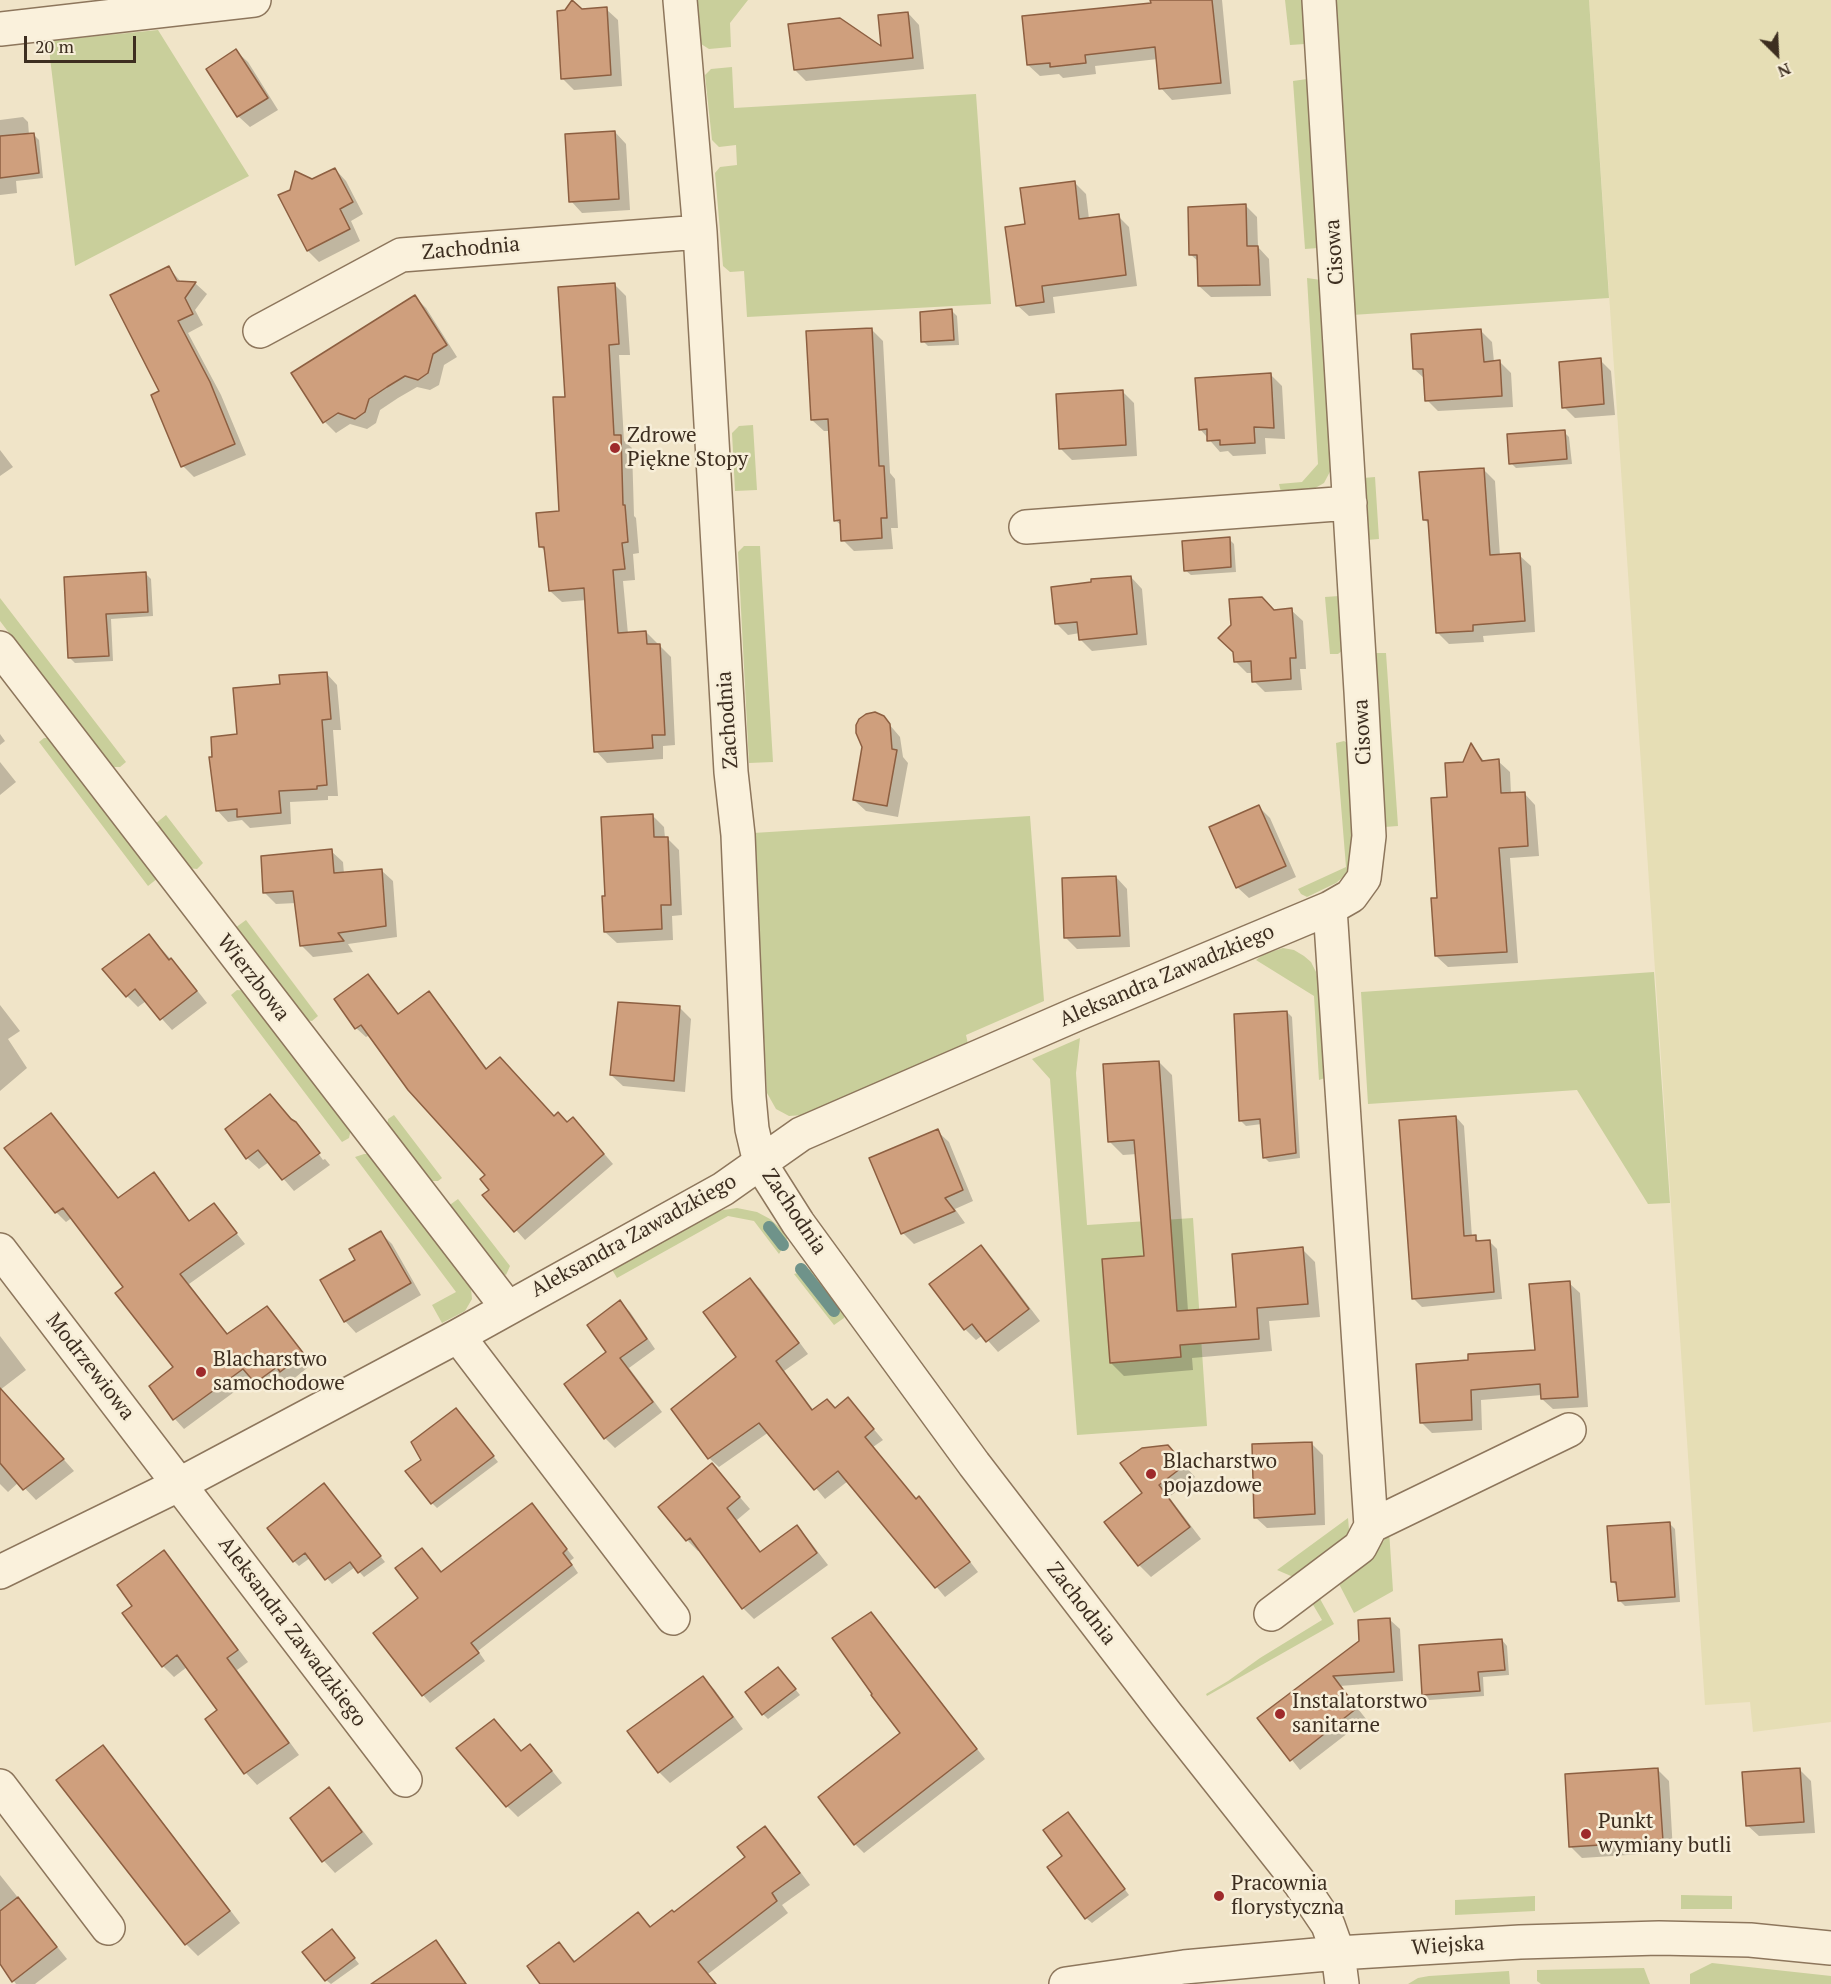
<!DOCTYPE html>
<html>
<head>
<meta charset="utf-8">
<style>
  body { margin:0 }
  #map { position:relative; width:1831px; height:1984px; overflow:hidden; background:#f0e4c8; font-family:"PT Serif",serif }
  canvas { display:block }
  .north { position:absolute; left:1747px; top:24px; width:60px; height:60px; -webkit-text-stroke:4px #f7eed8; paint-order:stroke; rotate:156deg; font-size:16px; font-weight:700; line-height:24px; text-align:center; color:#3d2e20 }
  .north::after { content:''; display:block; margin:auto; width:21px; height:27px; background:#3d2e20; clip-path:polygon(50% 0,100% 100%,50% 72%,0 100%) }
  .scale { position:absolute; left:24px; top:36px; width:112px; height:27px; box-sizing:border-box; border:3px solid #3d2e20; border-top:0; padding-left:8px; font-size:18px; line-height:21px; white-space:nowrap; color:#3d2e20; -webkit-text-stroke:4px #f7eed8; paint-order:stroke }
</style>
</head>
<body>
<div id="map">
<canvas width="1831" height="1984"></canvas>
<div class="north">N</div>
<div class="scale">20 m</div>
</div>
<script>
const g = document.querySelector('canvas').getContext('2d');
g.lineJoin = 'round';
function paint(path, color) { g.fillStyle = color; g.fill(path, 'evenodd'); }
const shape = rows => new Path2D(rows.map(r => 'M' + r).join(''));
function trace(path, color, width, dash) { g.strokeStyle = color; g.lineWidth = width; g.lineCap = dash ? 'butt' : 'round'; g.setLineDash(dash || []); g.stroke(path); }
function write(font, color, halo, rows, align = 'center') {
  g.font = font + ' "PT Serif",serif'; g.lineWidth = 5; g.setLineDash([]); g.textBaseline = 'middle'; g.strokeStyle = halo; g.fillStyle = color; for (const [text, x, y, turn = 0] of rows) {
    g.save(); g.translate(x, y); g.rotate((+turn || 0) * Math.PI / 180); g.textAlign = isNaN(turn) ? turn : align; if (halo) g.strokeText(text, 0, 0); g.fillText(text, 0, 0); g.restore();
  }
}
const farmland = shape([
  [1589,0,1831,0,1831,1722,1753,1732,1750,1702,1705,1705]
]);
const green = shape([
  [697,0,748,0,730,23,731,47,709,49,701,44],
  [1285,0,1302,0,1305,44,1290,45],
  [1332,0,1589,0,1609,298,1352,315],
  [158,30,249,176,75,266,48,41],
  [732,67,734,108,976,94,991,304,747,317,744,271,730,272,723,266,715,173,720,167,737,165,736,145,719,147,712,140,705,75,711,69],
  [1307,79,1318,248,1305,249,1293,81],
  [1307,278,1321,280,1333,466,1324,483,1317,487,1310,490,1281,492,1279,484,1302,482,1318,464],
  [753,425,757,490,735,491,732,433,739,426],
  [1375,477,1379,539,1367,540,1363,478],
  [744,546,760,546,773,762,749,763,738,552],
  [1339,596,1343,650,1338,654,1330,654,1325,597],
  [0,598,126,762,120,767,111,767,0,621],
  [1373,653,1386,653,1398,826,1384,827],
  [44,738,53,738,158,878,148,886,39,742],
  [1344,741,1349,744,1354,859,1348,873,1336,883,1307,897,1301,894,1298,889,1346,867,1336,743],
  [166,815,203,863,197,869,188,868,155,824],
  [1030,816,1044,1001,966,1035,968,1044,803,1115,789,1116,776,1109,767,1093,753,833],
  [246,920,318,1016,312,1021,305,1020,235,928],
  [1283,948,1294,950,1304,956,1311,962,1316,972,1319,986,1325,1078,1319,1080,1314,996,1256,960,1264,954],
  [1654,972,1670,1203,1648,1204,1577,1090,1368,1104,1361,992],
  [237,990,246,991,351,1129,349,1138,342,1142,231,995],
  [1080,1038,1076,1073,1087,1225,1193,1218,1207,1426,1077,1435,1050,1079,1032,1059],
  [394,1115,442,1178,438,1181,427,1181,387,1127,388,1119],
  [364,1154,370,1154,466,1280,471,1288,472,1299,465,1311,442,1323,432,1305,456,1292,355,1157],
  [458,1199,510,1266,506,1275,497,1271,447,1207],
  [737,1208,757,1212,770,1219,787,1234,787,1240,779,1254,754,1221,728,1216,617,1278,611,1268,706,1216,723,1210],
  [811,1269,845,1315,844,1318,834,1325,794,1274],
  [1348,1518,1350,1541,1301,1575,1291,1576,1277,1570],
  [1389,1530,1393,1591,1354,1613,1338,1582,1338,1576,1383,1542],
  [1319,1597,1334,1624,1207,1696,1206,1694,1228,1681,1260,1658,1322,1620,1312,1603],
  [1681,1895,1732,1896,1732,1909,1681,1909],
  [1535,1896,1535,1911,1455,1915,1455,1900],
  [1712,1963,1831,1976,1831,1984,1690,1984,1690,1974],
  [1644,1968,1650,1984,1541,1984,1537,1981,1537,1970],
  [1509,1971,1510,1984,1408,1984,1418,1978,1429,1976]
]);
const shadow = shape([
  [1152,0,1222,0,1231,94,1172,100,1161,88,1158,59,1095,66,1096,74,1063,78,1059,74,1040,76,1028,65,1152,5],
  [606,9,618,20,622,86,574,90,562,78,582,10],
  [908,13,919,25,924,69,806,81,795,70,883,49],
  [236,51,248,62,278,110,250,127,238,116],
  [23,117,28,122,29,135,34,135,39,140,43,178,16,181,17,193,0,195,0,120],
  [615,132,626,144,630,210,582,213,571,201],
  [335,169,346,181,363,214,351,221,360,241,319,262,308,251,280,196],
  [1074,182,1086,194,1089,219,1118,216,1129,227,1137,286,1053,297,1055,313,1029,316,1017,305,1026,225],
  [1246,206,1257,217,1258,247,1269,259,1271,296,1211,297,1199,286,1199,262,1190,254],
  [168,267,182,283,196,284,207,294,195,310,203,325,188,333,221,395,246,455,194,477,183,466],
  [615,285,626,296,630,355,619,355,624,441,632,448,634,516,636,518,639,553,633,554,635,580,623,581,628,634,646,632,671,657,675,745,663,746,663,759,607,763,596,751,587,600,562,602,550,591,546,552,541,547,561,512,567,398],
  [415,297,426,308,457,357,444,365,439,385,430,390,417,387,398,398,380,410,376,423,367,429,350,424,336,433,325,422],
  [952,311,957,316,959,345,928,346,923,341],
  [872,330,883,341,890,473,895,479,898,528,891,528,893,549,854,551,843,540,842,526,835,520,830,431,824,431,812,420],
  [1481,331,1492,342,1494,362,1500,362,1511,373,1513,407,1438,411,1427,400,1425,379,1414,369],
  [1600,360,1611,371,1615,415,1575,418,1564,407],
  [1270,374,1282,386,1285,439,1265,438,1266,454,1233,456,1228,451,1220,452,1200,429],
  [1122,391,1134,403,1137,456,1072,460,1061,449],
  [1564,432,1569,437,1572,464,1516,468,1511,463],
  [0,450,13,467,0,476],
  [1483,469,1495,481,1500,556,1519,555,1531,566,1535,632,1483,636,1484,642,1449,644,1438,633,1430,525,1424,519],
  [1229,539,1234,544,1236,572,1191,575,1185,570],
  [146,574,151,579,153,616,111,619,113,661,75,663,70,658,66,579],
  [1131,577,1142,589,1147,645,1092,651,1080,639,1080,633,1068,635,1056,623],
  [1291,610,1303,621,1306,669,1300,669,1302,690,1265,692,1254,681,1253,673,1247,673,1236,662,1275,611],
  [326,673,337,685,341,730,333,730,338,796,328,796,328,800,290,802,291,824,250,828,242,820,228,822,217,810,238,736,281,685],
  [883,717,900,737,903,757,908,763,898,817,866,811,854,800,864,747],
  [0,734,5,741,0,745],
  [1471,746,1485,762,1498,761,1510,772,1511,794,1524,793,1535,805,1539,856,1510,858,1518,963,1448,967,1436,956,1438,899,1449,798],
  [0,762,16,782,0,795],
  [1259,807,1270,818,1296,877,1249,898,1237,887],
  [653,816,664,827,665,838,667,838,679,850,682,915,672,916,673,940,617,943,605,932,606,897],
  [331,851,343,862,344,874,381,870,393,881,397,937,348,944,353,952,313,957,301,945,296,903,276,904,265,893],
  [1116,877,1127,889,1130,947,1077,949,1066,938],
  [149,936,182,971,207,1003,172,1030,146,1001,138,1007,127,996],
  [368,976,399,1015,428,993,438,1003,488,1070,554,1118,582,1128,613,1164,525,1240,485,1195,491,1190,487,1175,370,1035,366,1037,356,1028],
  [0,1005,20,1031,8,1039,27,1068,0,1091],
  [679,1007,691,1019,685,1092,623,1086,611,1075],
  [1287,1012,1292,1017,1300,1158,1269,1162,1264,1157,1262,1124,1246,1126,1240,1120],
  [1159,1062,1172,1075,1188,1311,1238,1309,1302,1249,1315,1262,1320,1317,1269,1321,1272,1351,1192,1358,1193,1370,1124,1376,1111,1363,1146,1257,1137,1154,1123,1155,1110,1142],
  [270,1096,303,1130,301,1130,323,1160,325,1159,330,1165,294,1191,269,1162,259,1169,247,1158,227,1129],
  [51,1115,119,1199,153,1174,163,1184,190,1222,214,1205,245,1244,189,1284,228,1335,266,1308,312,1364,291,1381,287,1377,265,1392,253,1378,184,1429,175,1419,151,1386,175,1367,125,1287,73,1217,66,1222,56,1212],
  [1456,1117,1464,1126,1472,1237,1475,1237,1480,1242,1489,1241,1497,1249,1502,1299,1422,1307,1413,1298],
  [937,1131,949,1142,973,1201,955,1209,965,1223,914,1244,903,1233],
  [381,1233,392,1244,421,1295,356,1333,345,1321,357,1261],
  [981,1247,992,1258,1040,1321,998,1352,983,1335,976,1340,965,1329],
  [750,1280,760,1289,808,1354,784,1371,814,1411,836,1409,848,1399,883,1440,873,1447,916,1501,919,1498,929,1508,978,1572,945,1597,848,1481,825,1499,769,1432,719,1467,709,1458,738,1357],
  [1569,1283,1580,1293,1588,1407,1553,1409,1542,1399,1542,1395,1481,1400,1482,1430,1432,1433,1421,1422,1469,1361,1537,1351],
  [620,1302,630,1312,655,1349,629,1368,662,1412,615,1448,605,1438,608,1353],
  [0,1336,26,1370,0,1390],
  [461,1415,498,1462,437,1508,432,1503,423,1460],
  [34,1426,74,1471,36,1500,19,1482,8,1492,0,1484,0,1433],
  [1312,1444,1323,1455,1325,1525,1267,1528,1255,1517],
  [1168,1447,1195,1477,1169,1497,1201,1539,1151,1577,1139,1565,1107,1522,1144,1493],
  [712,1465,750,1509,737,1520,761,1553,797,1527,808,1539,828,1565,754,1619,743,1608,700,1550,698,1551,687,1540],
  [324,1485,385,1562,364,1577,355,1567,332,1584,310,1558,299,1566,294,1561],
  [532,1505,574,1558,570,1561,578,1573,478,1651,485,1661,430,1703,423,1695,420,1599,422,1550,442,1573],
  [1669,1523,1675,1529,1680,1602,1625,1606,1619,1600,1618,1587,1613,1582],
  [164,1552,175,1564,248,1662,237,1670,299,1755,257,1785,246,1773,207,1719,220,1710,187,1667,174,1677,163,1666,134,1606],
  [871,1614,880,1623,985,1759,864,1853,855,1844,902,1733],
  [1390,1620,1400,1629,1403,1681,1340,1686,1366,1719,1300,1770,1259,1718],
  [1502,1640,1507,1646,1509,1675,1483,1677,1484,1696,1429,1700,1424,1695],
  [783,1674,800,1695,768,1719,763,1714],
  [702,1678,714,1689,743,1729,670,1783,659,1772],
  [102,1747,114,1759,240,1923,198,1956,186,1944,117,1853],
  [522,1752,541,1757,562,1783,518,1817,507,1806],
  [1658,1770,1669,1781,1673,1852,1582,1858,1571,1847],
  [1800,1770,1811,1781,1815,1833,1759,1836,1747,1825],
  [329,1789,340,1801,373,1844,335,1873,324,1861,292,1818],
  [1073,1819,1129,1895,1092,1923,1086,1918,1064,1856],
  [764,1828,776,1839,810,1885,782,1905,788,1913,708,1974,716,1984,542,1984,559,1944,576,1962,638,1914,652,1928,674,1914,747,1858],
  [0,1875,67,1959,35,1984,16,1984,0,1961],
  [337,1936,359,1964,331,1984,326,1980],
  [436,1942,443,1949,467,1984,406,1984]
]);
const stream = shape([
  [769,1227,783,1245],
  [801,1269,834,1311]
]);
const building = shape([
  [572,0,582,9,607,7,611,75,561,79,557,11,565,10,572,0],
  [1150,0,1212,0,1221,83,1159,89,1155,47,1085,55,1086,63,1050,67,1050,63,1027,65,1022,16,1151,3,1150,0],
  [908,12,913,58,794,70,788,24,840,18,881,46,878,15,908,12],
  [236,49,268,98,237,117,206,69,236,49],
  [615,131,619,199,569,202,565,134,615,131],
  [34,133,39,173,0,178,0,136,34,133],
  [335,168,353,202,340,209,350,229,307,251,278,195,290,190,295,171,312,179,335,168],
  [1075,181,1079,219,1119,214,1126,275,1042,286,1044,302,1016,306,1005,227,1025,224,1020,188,1075,181],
  [1246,204,1247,246,1258,246,1260,285,1198,286,1197,255,1189,255,1188,207,1246,204],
  [169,266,177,281,196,282,185,298,193,314,178,321,210,382,235,444,181,467,151,395,159,391,110,295,169,266],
  [615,283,619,344,609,345,614,435,621,435,623,505,625,505,628,542,622,543,625,569,613,570,618,633,646,631,647,644,660,644,665,735,652,735,653,748,594,752,584,588,549,591,544,547,539,547,536,513,559,511,553,397,565,397,558,287,615,283],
  [415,295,447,345,433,354,428,373,418,380,405,376,387,387,369,399,365,412,355,419,338,413,323,423,291,373,415,295],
  [952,309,954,340,921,342,920,312,952,309],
  [872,328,879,466,884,466,887,518,881,518,882,538,841,541,840,520,834,521,828,419,811,420,806,331,872,328],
  [1481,329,1484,362,1500,360,1502,396,1425,401,1423,369,1413,369,1411,334,1481,329],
  [1601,358,1604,404,1562,408,1559,362,1601,358],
  [1271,373,1274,428,1254,427,1255,443,1220,445,1220,440,1207,441,1207,429,1199,430,1195,378,1271,373],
  [1123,390,1126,445,1059,449,1056,394,1123,390],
  [1565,430,1567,459,1509,464,1507,434,1565,430],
  [1484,468,1490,555,1520,553,1525,621,1473,625,1473,631,1436,633,1428,520,1423,520,1419,472,1484,468],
  [1230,537,1231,567,1184,571,1182,541,1230,537],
  [146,572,148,612,106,614,109,656,68,658,64,577,146,572],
  [1131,576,1137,634,1079,640,1077,622,1055,624,1051,587,1091,582,1091,579,1131,576],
  [1262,597,1274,610,1292,608,1296,658,1290,658,1291,679,1252,682,1251,661,1234,662,1233,652,1218,638,1231,625,1229,599,1262,597],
  [327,672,331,719,322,720,327,785,317,786,317,789,279,791,281,813,237,817,237,809,216,811,209,757,212,757,211,737,237,734,233,688,280,684,279,675,327,672],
  [875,712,884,716,890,724,892,749,897,750,887,806,853,800,862,747,856,733,856,725,859,719,866,714,875,712],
  [1471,743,1482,761,1499,759,1501,793,1525,792,1528,846,1499,848,1507,952,1435,956,1431,898,1437,898,1431,798,1447,797,1445,763,1463,762,1471,743],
  [1259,805,1286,866,1236,888,1209,827,1259,805],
  [653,814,654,837,668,837,671,905,661,905,662,929,604,932,602,896,605,896,601,817,653,814],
  [332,849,334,873,382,869,386,926,338,933,344,941,300,946,293,891,263,893,261,856,332,849],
  [1116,876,1120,936,1064,938,1062,878,1116,876],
  [149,934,169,960,171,958,197,991,160,1020,135,989,126,997,102,969,149,934],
  [368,974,398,1014,429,991,486,1069,500,1057,554,1116,558,1112,567,1122,573,1117,604,1154,514,1232,482,1195,489,1190,480,1179,485,1175,408,1090,361,1025,355,1029,334,999,368,974],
  [618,1002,680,1006,674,1081,610,1075,618,1002],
  [1287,1011,1296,1153,1263,1158,1260,1119,1239,1121,1234,1014,1287,1011],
  [1159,1061,1177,1311,1236,1307,1232,1254,1303,1247,1308,1304,1257,1308,1259,1339,1180,1345,1181,1357,1110,1363,1102,1259,1144,1256,1134,1140,1108,1142,1103,1064,1159,1061],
  [270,1094,291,1119,296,1122,320,1153,282,1180,258,1150,246,1159,225,1129,270,1094],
  [51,1113,118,1198,154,1172,189,1221,214,1203,237,1233,180,1274,227,1334,267,1306,304,1354,280,1372,277,1367,255,1383,243,1369,173,1420,149,1386,173,1367,115,1293,123,1287,63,1208,55,1213,4,1148,51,1113],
  [1456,1116,1464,1236,1476,1235,1476,1241,1490,1240,1494,1292,1412,1299,1399,1120,1456,1116],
  [938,1129,963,1190,945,1198,955,1211,901,1234,869,1158,938,1129],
  [381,1231,411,1283,344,1322,320,1280,355,1260,349,1249,381,1231],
  [981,1245,1029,1309,986,1342,972,1324,964,1330,929,1284,981,1245],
  [750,1278,799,1343,776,1361,812,1410,827,1399,835,1408,848,1397,874,1429,865,1437,916,1499,919,1496,970,1562,935,1588,838,1471,814,1490,759,1423,708,1459,671,1409,736,1357,703,1312,750,1278],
  [1570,1281,1578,1397,1541,1399,1540,1384,1471,1390,1472,1420,1420,1423,1416,1364,1468,1360,1468,1354,1535,1350,1529,1284,1570,1281],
  [620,1300,647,1339,620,1358,653,1402,604,1439,564,1384,606,1352,587,1325,620,1300],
  [0,1388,64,1459,23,1490,0,1463,0,1388],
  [456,1408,494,1456,431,1504,405,1471,421,1460,411,1442,456,1408],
  [1312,1442,1315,1514,1254,1518,1252,1444,1312,1442],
  [1168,1445,1185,1465,1159,1485,1190,1527,1138,1566,1104,1522,1142,1493,1120,1463,1142,1448,1168,1445],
  [712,1463,740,1497,727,1508,760,1552,797,1525,817,1553,742,1609,690,1538,686,1541,658,1507,712,1463],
  [324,1483,381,1556,358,1573,350,1562,325,1580,305,1553,293,1562,267,1528,324,1483],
  [532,1503,567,1549,563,1553,572,1565,471,1643,479,1653,422,1696,373,1633,418,1598,395,1568,422,1548,441,1572,532,1503],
  [1670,1522,1675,1597,1618,1601,1616,1582,1611,1582,1607,1526,1670,1522],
  [164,1550,238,1650,227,1658,289,1743,244,1774,205,1719,217,1710,177,1655,162,1667,122,1613,132,1606,117,1585,164,1550],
  [871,1612,977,1749,854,1845,818,1797,900,1733,871,1695,872,1694,832,1638,871,1612],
  [1390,1618,1394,1672,1333,1676,1357,1708,1290,1761,1257,1718,1359,1641,1358,1620,1390,1618],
  [1502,1639,1505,1670,1478,1672,1480,1691,1422,1695,1419,1645,1502,1639],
  [778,1667,796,1689,762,1715,745,1692,778,1667],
  [703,1676,733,1717,658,1773,627,1731,703,1676],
  [494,1719,521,1751,530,1744,552,1771,506,1807,456,1748,494,1719],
  [103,1745,230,1911,185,1945,56,1780,103,1745],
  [1658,1768,1663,1841,1569,1847,1565,1774,1658,1768],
  [1800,1768,1804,1822,1746,1826,1742,1772,1800,1768],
  [329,1787,362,1832,322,1862,290,1818,329,1787],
  [1068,1812,1125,1889,1085,1919,1047,1867,1062,1856,1043,1830,1068,1812],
  [765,1826,800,1873,772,1893,777,1901,698,1962,716,1984,540,1984,527,1966,559,1942,574,1962,638,1912,650,1927,672,1910,674,1912,745,1857,737,1847,765,1826],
  [18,1897,57,1947,12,1982,0,1964,0,1911,18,1897],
  [332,1929,355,1958,325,1981,302,1952,332,1929],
  [436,1940,466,1984,371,1984,436,1940]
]);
const minor = shape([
  [680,0,700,232,731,772,738,835,749,1097,752,1129,760,1163,798,1223,974,1464,1166,1714,1299,1882,1328,1925,1338,1953,1342,1984],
  [0,29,254,0],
  [260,331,401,255,700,232],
  [1026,527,1350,503],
  [0,648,507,1307],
  [0,1250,405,1780],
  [458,1336,673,1618],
  [1371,1526,1569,1430],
  [0,1572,180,1484,458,1336,723,1189,801,1134,1077,1014,1330,908,1351,896,1364,878,1369,836,1361,691,1319,0],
  [1271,1614,1360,1547,1371,1526,1330,908],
  [0,1786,108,1928],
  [1066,1984,1184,1967,1338,1953,1520,1942,1659,1938,1750,1940,1831,1948]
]);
const markers = [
  [615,448,6,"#9e2a2b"],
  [201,1372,6,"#9e2a2b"],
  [1151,1474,6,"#9e2a2b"],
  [1280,1714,6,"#9e2a2b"],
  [1586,1834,6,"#9e2a2b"],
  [1219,1896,6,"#9e2a2b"]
];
const streetNames = [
  ["Zachodnia",471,249,-5],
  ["Cisowa",1335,252,-94],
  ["Zachodnia",728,720,-94],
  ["Cisowa",1363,732,-93],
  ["Aleksandra Zawadzkiego",1167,976,-23],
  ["Wierzbowa",253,978,52],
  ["Zachodnia",794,1212,56],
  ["Aleksandra Zawadzkiego",634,1236,-29],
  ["Modrzewiowa",90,1367,52],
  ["Zachodnia",1081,1604,52],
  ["Aleksandra Zawadzkiego",292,1632,53],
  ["Wiejska",1448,1946,-4]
];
const poiNames = [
  ["Zdrowe",627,436],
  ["Piękne Stopy",627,460],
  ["Blacharstwo",213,1360],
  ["samochodowe",213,1384],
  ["Blacharstwo",1163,1462],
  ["pojazdowe",1163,1486],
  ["Instalatorstwo",1292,1702],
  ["sanitarne",1292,1726],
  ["Punkt",1598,1822],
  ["wymiany butli",1598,1846],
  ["Pracownia",1231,1884],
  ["florystyczna",1231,1908]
];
paint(farmland, '#e6deb5');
paint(green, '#c9cf9b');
paint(shadow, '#0003');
trace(stream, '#6f938a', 12);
paint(building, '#cf9f7d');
trace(building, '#8d5f41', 1.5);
trace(minor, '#8d765c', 36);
trace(minor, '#faf1dc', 33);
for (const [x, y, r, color] of markers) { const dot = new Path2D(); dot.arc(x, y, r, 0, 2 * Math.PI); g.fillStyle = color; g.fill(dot); trace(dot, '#f7eed8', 2); }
write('21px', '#3d2e20', '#f7eed8', streetNames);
write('21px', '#3d2e20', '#f7eed8', poiNames, 'left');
</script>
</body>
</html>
